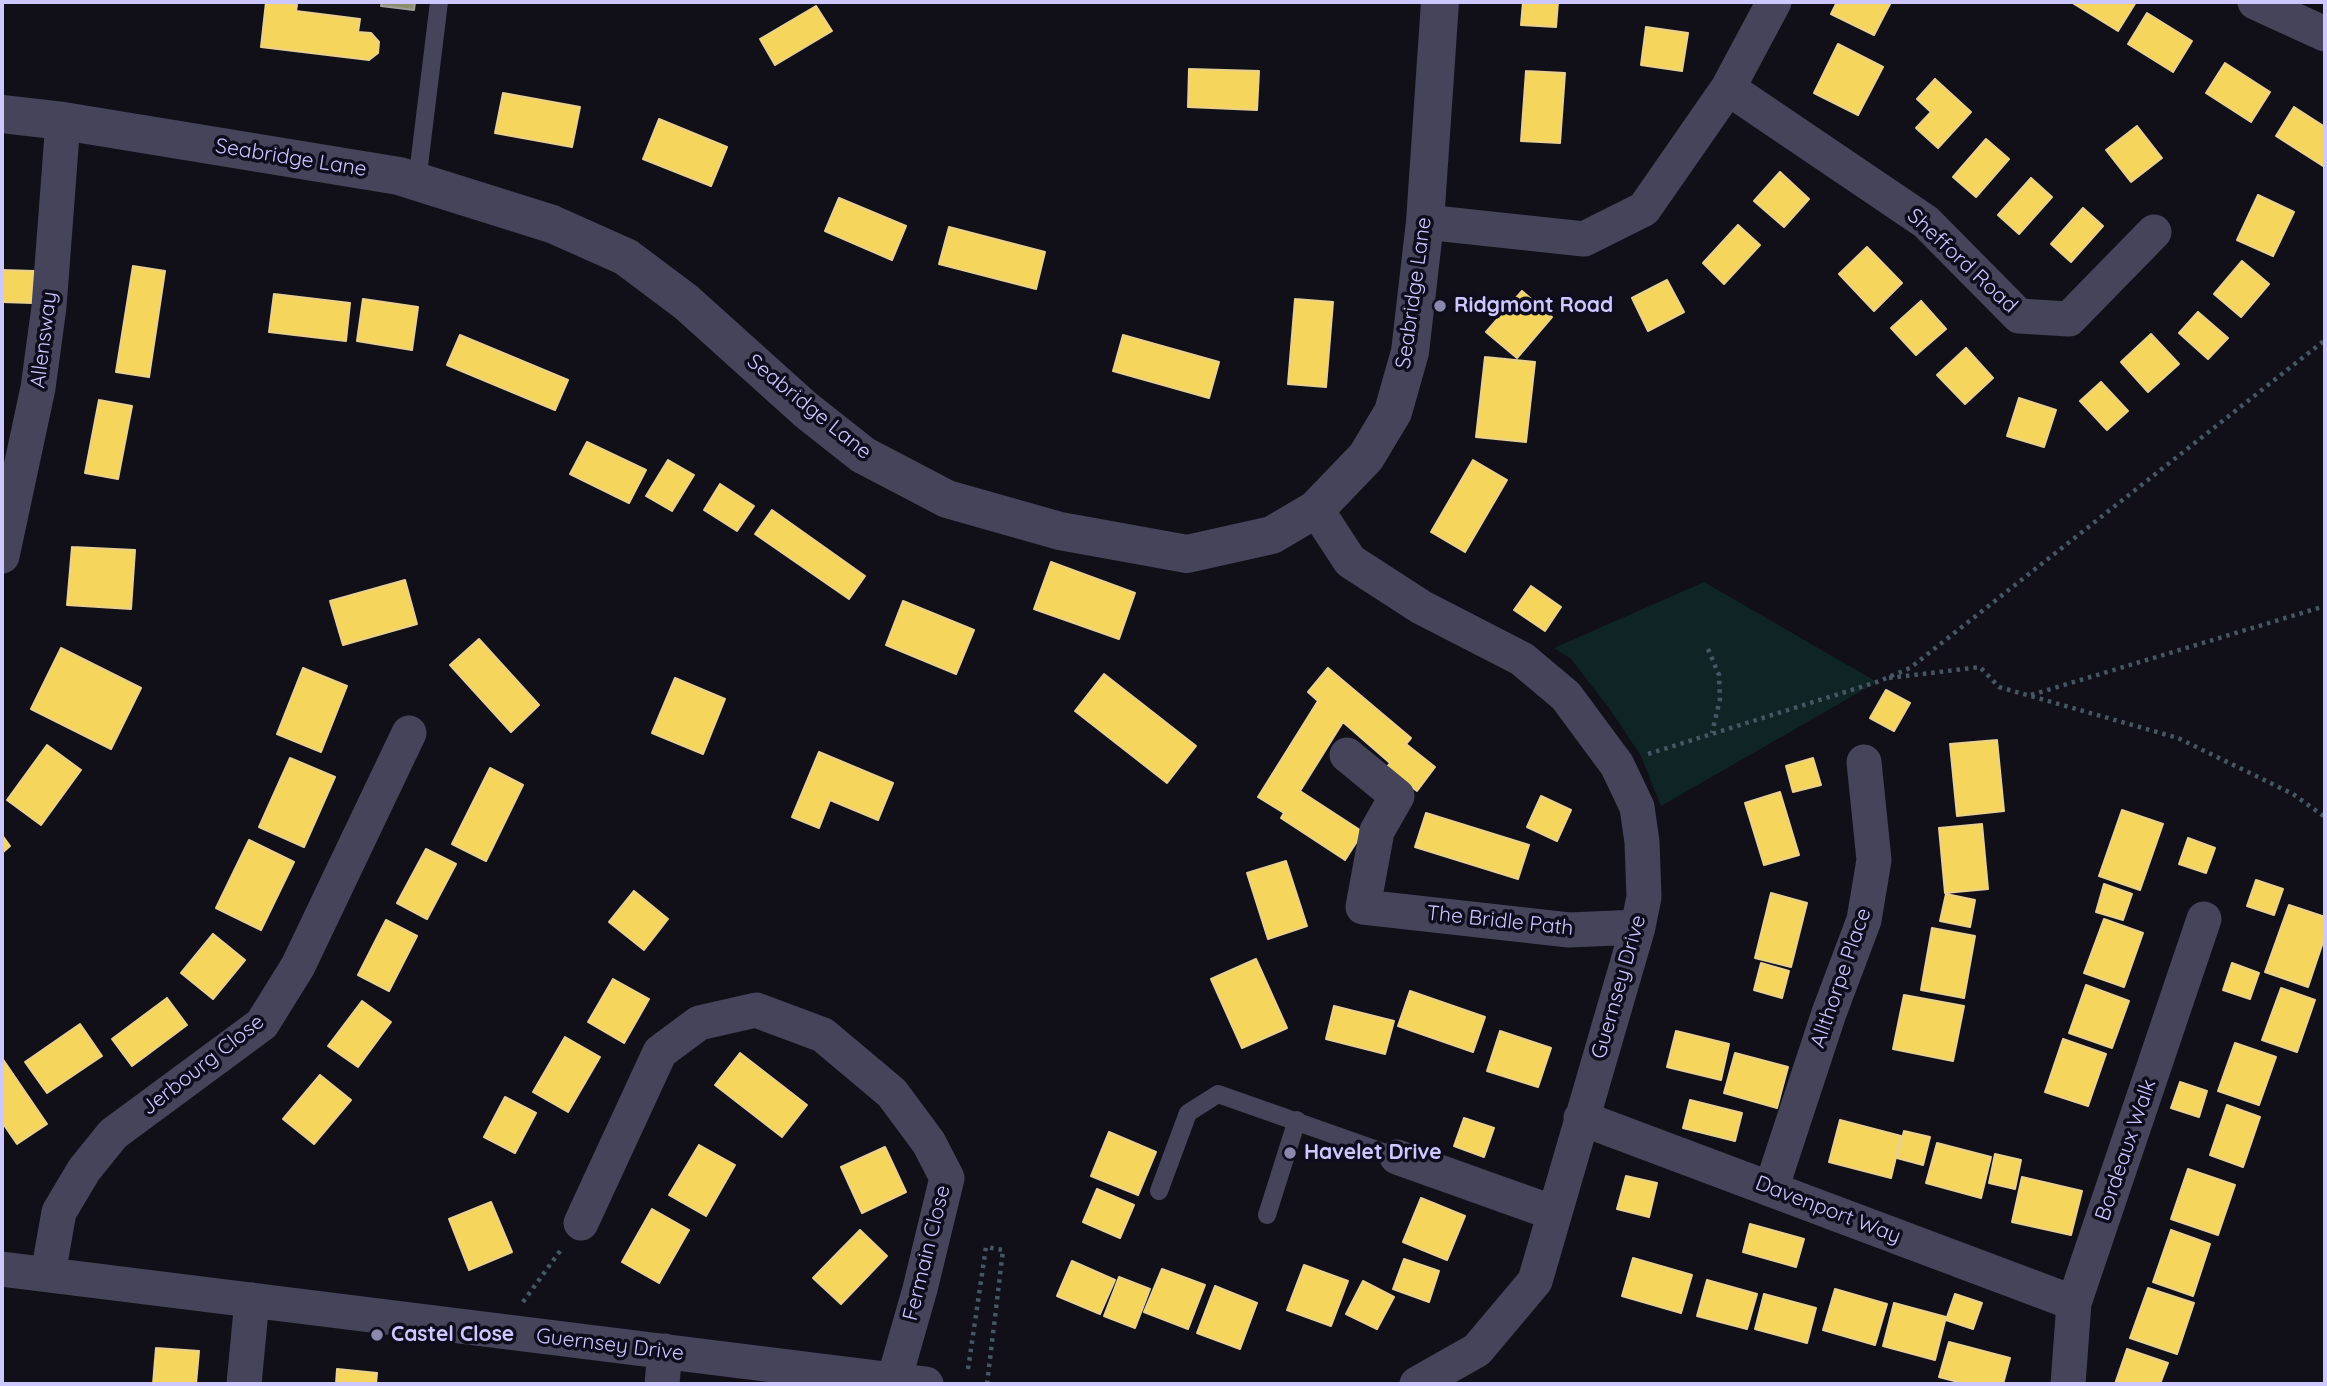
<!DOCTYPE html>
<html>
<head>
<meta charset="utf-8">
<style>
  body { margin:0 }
  #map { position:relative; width:2327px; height:1386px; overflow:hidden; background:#111019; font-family:Quicksand,sans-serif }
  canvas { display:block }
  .frame { position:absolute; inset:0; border:4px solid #cdc8ff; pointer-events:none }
</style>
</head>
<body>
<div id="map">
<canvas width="2327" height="1386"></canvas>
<div class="frame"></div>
</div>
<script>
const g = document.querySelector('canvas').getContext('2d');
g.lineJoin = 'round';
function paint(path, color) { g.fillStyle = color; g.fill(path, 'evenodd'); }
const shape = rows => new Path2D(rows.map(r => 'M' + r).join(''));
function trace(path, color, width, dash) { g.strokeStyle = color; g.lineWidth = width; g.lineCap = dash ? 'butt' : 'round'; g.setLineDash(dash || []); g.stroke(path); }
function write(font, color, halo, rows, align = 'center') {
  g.font = font + ' Quicksand,sans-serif'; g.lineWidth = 7; g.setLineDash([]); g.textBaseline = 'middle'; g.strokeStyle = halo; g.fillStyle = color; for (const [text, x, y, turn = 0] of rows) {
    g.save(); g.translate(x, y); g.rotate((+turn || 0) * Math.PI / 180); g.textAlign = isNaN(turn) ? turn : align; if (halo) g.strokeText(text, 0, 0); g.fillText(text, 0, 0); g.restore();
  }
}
const green = shape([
  [1704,582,1877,682,1661,806,1641,756,1609,708,1571,659,1554,648]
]);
const homes = shape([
  [266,2,291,2,290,4,297,5,296,11,360,19,358,32,371,33,379,42,378,53,369,60,261,47,266,2],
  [1523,2,1558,2,1556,27,1521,25,1523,2],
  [1837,2,1891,2,1874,35,1831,14,1837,2],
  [2071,2,2136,2,2118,31,2071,2],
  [816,6,832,31,775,65,760,39,816,6],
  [2147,13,2192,41,2173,72,2128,44,2147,13],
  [1646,27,1688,33,1682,71,1641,65,1646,27],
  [1838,44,1883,67,1858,115,1814,93,1838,44],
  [2225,63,2270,92,2251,122,2206,93,2225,63],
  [1189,69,1259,71,1257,110,1188,107,1189,69],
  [1526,71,1565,73,1560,143,1521,141,1526,71],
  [1935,79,1971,112,1938,148,1916,128,1931,112,1917,99,1935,79],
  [503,93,580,107,572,147,495,133,503,93],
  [2294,107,2325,127,2325,164,2323,166,2276,136,2294,107],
  [659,119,727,147,711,186,643,159,659,119],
  [2137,126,2162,158,2131,182,2106,150,2137,126],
  [1986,139,2009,159,1976,197,1953,177,1986,139],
  [1780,172,1809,199,1784,227,1754,201,1780,172],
  [2031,178,2052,197,2019,234,1998,215,2031,178],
  [2258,195,2294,212,2273,256,2237,240,2258,195],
  [839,198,906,226,892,260,825,231,839,198],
  [2083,208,2103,226,2071,262,2051,244,2083,208],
  [1738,225,1760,245,1724,284,1703,263,1738,225],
  [949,227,1045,252,1036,289,939,264,949,227],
  [1867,247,1902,283,1874,311,1839,274,1867,247],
  [2242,261,2269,284,2241,317,2214,294,2242,261],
  [133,266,165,271,149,377,116,372,133,266],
  [2,270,34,271,32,303,2,302,2,270],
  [1667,280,1684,312,1648,331,1632,298,1667,280],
  [1522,291,1552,317,1517,358,1486,332,1522,291],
  [274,294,350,303,346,341,269,332,274,294],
  [363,299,418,307,412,350,357,341,363,299],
  [1295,299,1333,302,1326,387,1288,384,1295,299],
  [1921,301,1946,329,1916,355,1891,328,1921,301],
  [2198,312,2228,338,2208,359,2179,333,2198,312],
  [2151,334,2179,364,2148,392,2121,362,2151,334],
  [460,335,568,380,555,410,447,365,460,335],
  [1123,335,1219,362,1209,398,1113,371,1123,335],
  [1966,348,1993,378,1965,404,1937,375,1966,348],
  [1485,357,1535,362,1526,442,1476,437,1485,357],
  [2101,382,2128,411,2107,430,2080,401,2101,382],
  [2019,398,2056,410,2044,447,2007,436,2019,398],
  [99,400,132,406,118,479,85,473,99,400],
  [587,442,646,470,629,503,570,474,587,442],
  [668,460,694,475,672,511,646,496,668,460],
  [1473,460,1507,480,1465,552,1431,532,1473,460],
  [720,484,754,506,737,531,704,510,720,484],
  [772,510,865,576,849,599,755,534,772,510],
  [72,547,135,550,131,609,67,605,72,547],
  [1051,562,1135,593,1119,639,1034,609,1051,562],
  [405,580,417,624,343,645,330,601,405,580],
  [1531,586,1561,607,1545,631,1514,610,1531,586],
  [903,601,974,630,956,674,886,645,903,601],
  [479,639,539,705,511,732,450,665,479,639],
  [61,648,141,688,111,749,31,709,61,648],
  [303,668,347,686,321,752,277,734,303,668],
  [1328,668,1411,738,1406,744,1435,767,1417,791,1386,768,1390,763,1343,722,1300,791,1363,832,1345,860,1281,818,1284,813,1258,797,1318,701,1308,692,1328,668],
  [1104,674,1196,746,1167,783,1075,711,1104,674],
  [675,678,725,699,703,754,652,733,675,678],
  [1886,690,1910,703,1894,731,1870,718,1886,690],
  [1997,740,2004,811,1957,816,1950,744,1997,740],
  [47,745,81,770,41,825,7,800,47,745],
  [819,752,893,783,878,820,830,800,819,828,792,817,819,752],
  [290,758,335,777,304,847,259,827,290,758],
  [1813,758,1821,785,1793,792,1786,766,1813,758],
  [490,768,523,785,486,861,452,844,490,768],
  [1780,792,1799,855,1764,865,1745,803,1780,792],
  [1541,796,1571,810,1557,841,1527,827,1541,796],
  [2122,810,2163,824,2140,890,2099,876,2122,810],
  [1426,813,1529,845,1518,879,1415,847,1426,813],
  [1982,824,1988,889,1945,893,1939,828,1982,824],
  [2,835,10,846,2,853,2,835],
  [2188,838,2215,848,2206,873,2179,864,2188,838],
  [249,840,294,862,261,930,216,908,249,840],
  [426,849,456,864,427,919,397,903,426,849],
  [1286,861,1307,926,1268,939,1247,873,1286,861],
  [2256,880,2283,889,2274,915,2247,906,2256,880],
  [2104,884,2132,894,2123,920,2096,912,2104,884],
  [634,891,668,919,644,950,609,922,634,891],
  [1771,893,1807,903,1791,967,1755,958,1771,893],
  [1946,894,1975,900,1970,927,1940,921,1946,894],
  [2289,905,2325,917,2325,936,2308,987,2265,972,2289,905],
  [2104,919,2143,933,2124,987,2084,973,2104,919],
  [386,920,417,936,389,991,358,975,386,920],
  [1932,928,1975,936,1964,998,1921,990,1932,928],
  [213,934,245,960,213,999,181,973,213,934],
  [1256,959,1287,1028,1242,1048,1211,979,1256,959],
  [1761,963,1789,971,1782,998,1754,990,1761,963],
  [2232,963,2259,973,2250,999,2223,990,2232,963],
  [613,979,649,999,624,1043,588,1022,613,979],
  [2086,985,2129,1001,2112,1048,2069,1033,2086,985],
  [2281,988,2315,1000,2297,1052,2262,1040,2281,988],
  [1410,991,1485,1017,1473,1052,1398,1026,1410,991],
  [1904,995,1964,1006,1953,1061,1893,1049,1904,995],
  [167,998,187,1025,132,1066,112,1039,167,998],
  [362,1001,391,1022,358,1067,328,1046,362,1001],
  [1334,1006,1394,1021,1385,1054,1326,1039,1334,1006],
  [80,1024,102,1056,47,1093,25,1062,80,1024],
  [1500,1031,1551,1048,1538,1087,1487,1071,1500,1031],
  [1676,1031,1729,1044,1721,1080,1667,1067,1676,1031],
  [565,1037,600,1057,568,1112,533,1092,565,1037],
  [2063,1039,2106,1054,2088,1106,2045,1092,2063,1039],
  [2235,1043,2276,1057,2259,1105,2218,1091,2235,1043],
  [740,1053,807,1105,782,1137,715,1085,740,1053],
  [1735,1053,1788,1067,1777,1108,1724,1093,1735,1053],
  [2,1058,47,1124,17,1144,2,1122,2,1058],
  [320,1075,351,1100,314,1144,283,1119,320,1075],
  [2180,1082,2207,1091,2199,1117,2171,1108,2180,1082],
  [505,1097,536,1113,515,1153,484,1137,505,1097],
  [1690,1100,1742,1113,1735,1141,1683,1128,1690,1100],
  [2227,1105,2260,1117,2243,1167,2210,1155,2227,1105],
  [1464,1118,1494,1128,1484,1157,1454,1146,1464,1118],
  [1840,1120,1901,1136,1891,1178,1829,1162,1840,1120],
  [1904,1131,1930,1137,1923,1165,1897,1158,1904,1131],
  [1109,1132,1156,1152,1138,1195,1091,1176,1109,1132],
  [1937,1143,1991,1157,1981,1198,1926,1183,1937,1143],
  [699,1145,735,1165,706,1216,669,1195,699,1145],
  [885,1147,906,1192,862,1213,841,1167,885,1147],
  [1995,1154,2021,1160,2015,1189,1989,1183,1995,1154],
  [2188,1169,2235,1185,2218,1235,2171,1219,2188,1169],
  [1626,1176,1657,1183,1649,1217,1617,1209,1626,1176],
  [2022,1177,2082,1191,2071,1235,2012,1222,2022,1177],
  [1097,1189,1134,1205,1120,1238,1083,1222,1097,1189],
  [1421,1198,1465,1216,1447,1260,1403,1242,1421,1198],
  [491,1202,512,1252,469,1270,449,1219,491,1202],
  [652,1209,689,1230,659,1283,622,1262,652,1209],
  [1750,1224,1804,1239,1796,1267,1743,1252,1750,1224],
  [860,1230,887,1256,841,1304,813,1278,860,1230],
  [2171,1230,2210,1244,2193,1296,2153,1282,2171,1230],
  [1633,1258,1692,1275,1681,1313,1622,1296,1633,1258],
  [1404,1259,1439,1271,1429,1302,1393,1289,1404,1259],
  [1072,1261,1115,1280,1100,1314,1057,1296,1072,1261],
  [1304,1265,1348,1281,1331,1326,1287,1310,1304,1265],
  [1162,1269,1205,1285,1188,1329,1144,1312,1162,1269],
  [1119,1277,1150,1289,1135,1328,1104,1316,1119,1277],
  [1707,1280,1757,1294,1747,1329,1697,1316,1707,1280],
  [1363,1281,1394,1297,1377,1329,1346,1314,1363,1281],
  [1215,1286,1257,1303,1240,1349,1197,1333,1215,1286],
  [2148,1288,2194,1303,2177,1354,2130,1338,2148,1288],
  [1835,1289,1887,1304,1875,1345,1823,1330,1835,1289],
  [1764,1294,1816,1308,1807,1343,1755,1329,1764,1294],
  [1955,1294,1982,1303,1973,1329,1946,1320,1955,1294],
  [1894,1303,1946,1317,1935,1360,1883,1346,1894,1303],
  [1949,1342,2010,1358,2003,1384,1966,1384,1939,1377,1949,1342],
  [156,1348,199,1351,196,1384,153,1384,156,1348],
  [2127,1349,2168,1363,2160,1384,2115,1384,2127,1349],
  [337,1369,377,1373,376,1384,336,1384,337,1369]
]);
const industry = shape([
  [382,2,415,2,414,10,381,6,382,2]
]);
const path = shape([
  [1708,649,1719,675,1720,699,1712,733],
  [1889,678,1980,667,1999,687,2178,738,2293,794,2325,817],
  [2031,695,2325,606],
  [1648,754,1877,682,1910,668,2325,340],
  [523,1302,563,1247],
  [968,1369,986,1247,1003,1250,987,1384]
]);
const service = shape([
  [417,182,439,2],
  [1159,1191,1188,1113,1218,1094,1397,1157],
  [1267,1215,1297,1120]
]);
const minor = shape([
  [2255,2,2325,34],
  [1728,88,1926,222,2019,316,2069,319,2154,232],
  [1425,222,1584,239,1644,209,1728,88,1774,2],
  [1316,509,1350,561,1421,607,1522,659,1566,696,1617,765,1637,807,1642,842,1644,897,1638,927,1535,1281,1477,1350,1417,1384],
  [2,556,38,388,49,307,63,121],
  [1347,755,1397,796,1377,831,1363,907,1569,930,1638,927],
  [1581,1118,2074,1303],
  [1397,1157,1554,1213],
  [1771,1189,1829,1013,1864,920,1874,860,1864,762],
  [581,1223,660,1052,699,1023,756,1010,823,1035,892,1093,929,1143,947,1178,920,1289,894,1380],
  [2,1269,926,1384],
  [48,1274,59,1212,84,1170,113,1134,262,1024,298,966,409,733],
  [244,1384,252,1300],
  [662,1384,665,1351],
  [2068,1384,2074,1303,2204,919]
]);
const tertiary = shape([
  [2,114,63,121,399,176,552,224,626,257,686,302,806,410,863,455,947,499,1060,531,1187,554,1272,535,1316,509,1366,457,1393,412,1410,352,1425,222,1440,2]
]);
const markers = [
  [1440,306,7,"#8b88ae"],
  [1290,1153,7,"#8b88ae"],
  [377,1335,7,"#8b88ae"]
];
const streetNames = [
  ["Seabridge Lane",291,158,9],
  ["Shefford Road",1962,261,43],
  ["Seabridge Lane",1414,293,-82],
  ["Allensway",44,340,-83],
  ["Seabridge Lane",809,407,39],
  ["The Bridle Path",1500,921,6],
  ["Allthorpe Place",1841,978,-71],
  ["Guernsey Drive",1619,987,-74],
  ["Jerbourg Close",203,1065,-38],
  ["Bordeaux Walk",2126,1150,-71],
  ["Davenport Way",1828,1210,21],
  ["Fermain Close",927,1253,-76],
  ["Guernsey Drive",610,1345,7]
];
const poiNames = [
  ["Ridgmont Road",1454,306],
  ["Havelet Drive",1304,1153],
  ["Castel Close",391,1335]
];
paint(green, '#0f2424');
paint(homes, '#f6d55c');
trace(homes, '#ead18d', 2);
paint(industry, '#8c8c6e');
trace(industry, '#a09e9a', 2);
trace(path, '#475663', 4.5, [3.5, 5]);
trace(service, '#45445a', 18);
trace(minor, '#45445a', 35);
trace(tertiary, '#45445a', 38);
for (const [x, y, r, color] of markers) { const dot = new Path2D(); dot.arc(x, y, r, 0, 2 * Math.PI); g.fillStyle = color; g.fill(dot); trace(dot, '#0e0c1d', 2.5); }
write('21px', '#cdc8ff', '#0e0c1d', streetNames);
write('bold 21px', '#cdc8ff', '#0e0c1d', poiNames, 'left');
</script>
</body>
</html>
